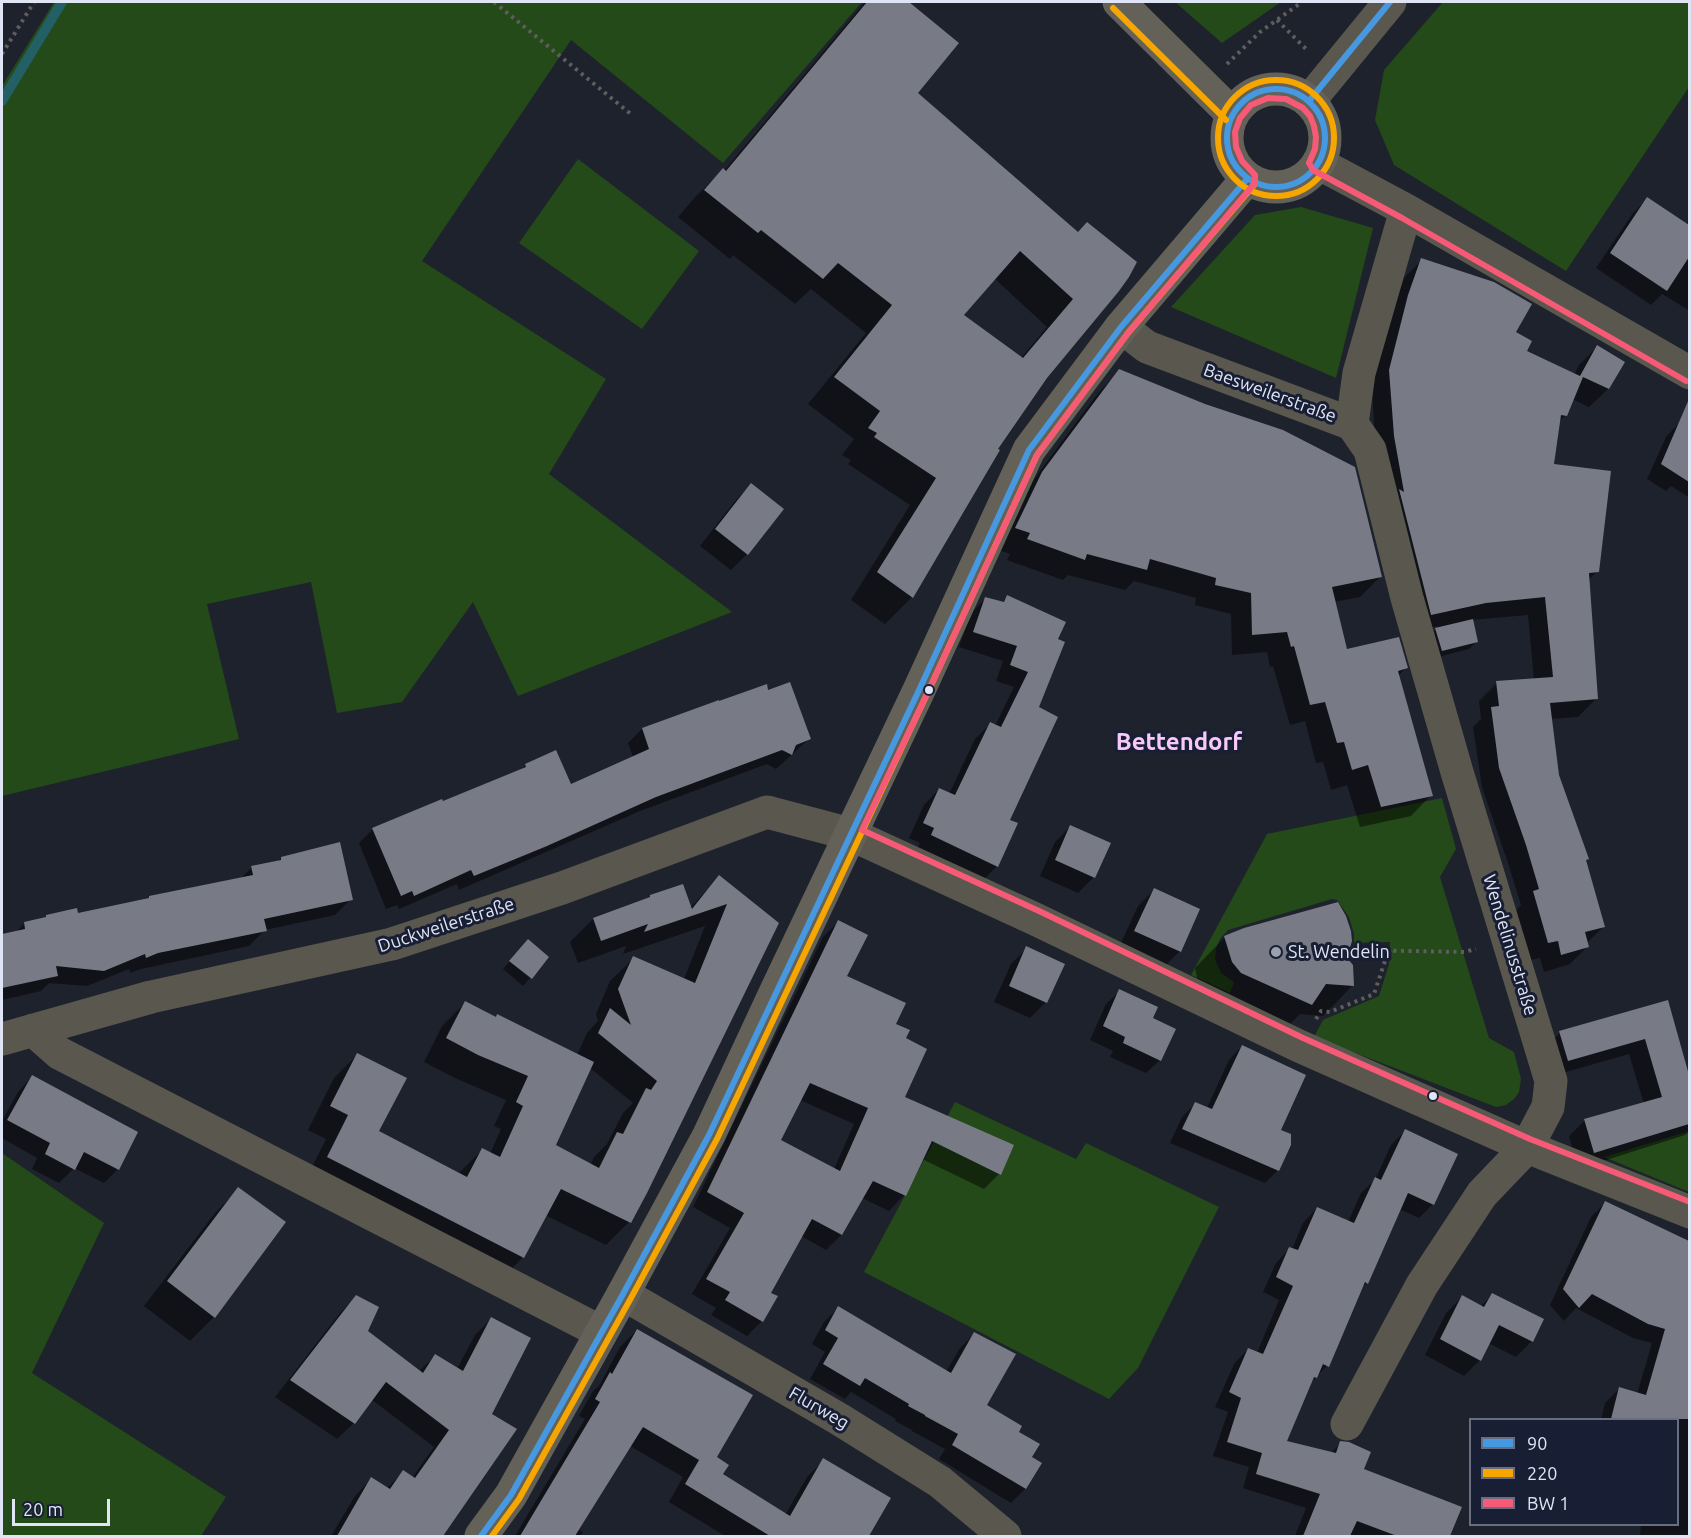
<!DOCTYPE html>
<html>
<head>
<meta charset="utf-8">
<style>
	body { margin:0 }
	#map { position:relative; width:1691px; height:1538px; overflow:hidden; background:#1e222d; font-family:Ubuntu,sans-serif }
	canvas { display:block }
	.frame { position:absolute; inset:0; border:3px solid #dfe5f4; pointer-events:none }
	.legend { position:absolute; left:1469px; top:1418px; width:210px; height:108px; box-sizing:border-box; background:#181e33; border:2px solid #686e80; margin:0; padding:8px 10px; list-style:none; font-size:18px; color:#dfe5f4 }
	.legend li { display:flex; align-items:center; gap:12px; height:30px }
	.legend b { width:30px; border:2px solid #686e80 }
	.scale { position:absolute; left:12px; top:1499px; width:98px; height:27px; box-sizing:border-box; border:3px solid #dfe5f4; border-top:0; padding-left:8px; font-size:18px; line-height:21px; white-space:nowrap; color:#dfe5f4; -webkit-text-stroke:4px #181e33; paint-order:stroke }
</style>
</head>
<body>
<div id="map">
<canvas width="1691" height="1538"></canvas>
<div class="frame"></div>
<ul class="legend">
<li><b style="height:8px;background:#4699e1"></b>90</li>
<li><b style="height:8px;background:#f7a600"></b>220</li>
<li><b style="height:8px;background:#f75a77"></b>BW 1</li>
</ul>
<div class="scale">20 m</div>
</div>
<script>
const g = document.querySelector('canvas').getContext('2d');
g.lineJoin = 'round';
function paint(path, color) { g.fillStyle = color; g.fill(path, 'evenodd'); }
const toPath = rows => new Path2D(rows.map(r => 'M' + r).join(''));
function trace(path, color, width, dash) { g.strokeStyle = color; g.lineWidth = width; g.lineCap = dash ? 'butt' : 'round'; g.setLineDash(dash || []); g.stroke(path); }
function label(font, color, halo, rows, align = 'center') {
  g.font = font + ' Ubuntu,sans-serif'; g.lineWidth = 6; g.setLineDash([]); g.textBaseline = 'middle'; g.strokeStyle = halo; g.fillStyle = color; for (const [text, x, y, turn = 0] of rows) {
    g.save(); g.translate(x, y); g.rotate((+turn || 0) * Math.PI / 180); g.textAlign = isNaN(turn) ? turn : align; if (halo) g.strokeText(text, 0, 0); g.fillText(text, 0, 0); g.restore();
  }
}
paint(toPath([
	[54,2,862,2,723,163,571,40,422,261,606,379,549,474,732,612,518,696,473,602,402,702,337,713,311,582,207,604,239,739,2,796,2,86],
	[1175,2,1281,2,1222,43],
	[1443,2,1689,2,1689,87,1566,271,1394,165,1375,120,1384,70],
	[578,159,699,251,642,329,519,243],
	[1301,207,1373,228,1336,378,1171,307,1255,215],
	[1442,798,1456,849,1440,877,1489,1038,1514,1052,1521,1079,1519,1092,1514,1099,1506,1105,1496,1107,1314,1037,1323,1020,1379,996,1389,964,1390,942,1354,943,1354,934,1349,917,1337,900,1332,899,1228,930,1220,939,1216,949,1215,959,1221,973,1234,982,1230,993,1191,975,1267,834],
	[955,1102,1076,1159,1086,1143,1219,1207,1138,1368,1109,1399,864,1272],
	[1689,1131,1689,1192,1604,1157],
	[2,1153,104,1223,32,1373,226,1497,201,1536,2,1536]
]), '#234a18');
paint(toPath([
	[865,2,907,2,957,43,916,93,1078,233,1135,263,1046,377,996,449,912,597,885,624,851,600,910,505,848,464,851,460,842,455,854,439,808,404,866,333,811,289,795,304,733,255,730,259,678,217,696,196,723,170,724,171],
	[994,278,1047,327,1021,358,962,315],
	[1648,198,1690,227,1690,311,1662,294,1651,305,1596,268,1633,213],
	[1422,260,1514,333,1525,351,1574,375,1579,365,1597,347,1623,362,1608,389,1589,407,1572,399,1566,415,1558,422,1552,466,1597,571,1588,581,1596,699,1578,717,1551,719,1558,775,1604,926,1587,943,1588,946,1570,964,1544,972,1540,958,1530,960,1516,910,1521,905,1508,863,1482,787,1473,727,1481,719,1479,701,1497,683,1534,680,1528,615,1471,620,1477,641,1469,649,1434,658,1428,637,1439,626,1413,632,1376,455,1372,389,1391,315,1404,278],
	[1120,371,1381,576,1360,597,1334,602,1346,650,1406,668,1398,676,1431,795,1411,816,1360,827,1347,785,1331,790,1323,762,1316,763,1305,721,1290,725,1273,666,1270,667,1267,652,1232,655,1231,614,1195,605,1196,598,1134,581,1125,590,1068,575,1063,580,1007,560,1010,554,996,549,1022,495,1099,392],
	[1680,422,1690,427,1690,498,1671,486,1666,491,1647,479,1666,437],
	[751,485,747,554,731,570,700,546,735,501],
	[1007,597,1056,640,1037,708,997,866,982,881,917,850,920,843,909,838,924,805,939,789,949,794,975,739,990,724,995,726,1014,687,996,681,1003,661,959,647,971,613,986,598,1002,603],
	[768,692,809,739,776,769,767,764,640,811,459,890,457,884,399,909,397,905,386,909,359,843,373,829,519,772,526,765,570,786,633,757,628,743,642,729],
	[1071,826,1094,877,1078,893,1040,876,1055,842],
	[281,858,351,899,335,915,265,930,249,946,141,969,130,973,129,969,87,986,49,983,41,991,2,1000,2,936,15,933,25,923,43,919,46,916,77,915,240,879,252,867,277,862],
	[719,877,778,923,629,1222,606,1245,545,1215,523,1257,500,1281,305,1181,326,1139,308,1130,334,1078,358,1054,377,1132,459,1173,482,1150,490,1154,501,1129,494,1126,506,1100,455,1078,424,1062,442,1026,465,1003,577,1055,587,1033,598,1021,596,1014,610,981,634,958,684,979,705,926,623,954,626,946,578,963,570,942,593,919,647,900,650,896,690,908],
	[590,1068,633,1103,623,1113,607,1144,594,1157,590,1165,554,1146],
	[1154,890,1180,951,1164,967,1119,947,1138,906],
	[838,922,845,977,894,1025,903,1038,903,1098,1012,1146,999,1174,984,1189,922,1159,904,1195,889,1211,862,1198,841,1235,826,1250,801,1236,769,1293,762,1321,747,1336,711,1315,716,1308,692,1294,730,1228,693,1207,823,937],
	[800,1100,854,1124,834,1169,779,1141],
	[1225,937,1345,958,1353,985,1323,1016,1300,1014,1280,1034,1199,986,1195,968],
	[1027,948,1046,1002,1030,1018,994,1002,1011,964],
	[520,949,547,958,523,986,503,969],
	[1120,991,1151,1019,1160,1060,1146,1073,1110,1057,1113,1051,1090,1040,1106,1004],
	[1667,1002,1690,1080,1690,1131,1685,1135,1578,1169,1569,1136,1585,1120,1644,1104,1629,1054,1552,1076,1544,1049,1560,1033],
	[1242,1046,1279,1130,1278,1170,1265,1183,1170,1143,1182,1117,1195,1104,1207,1108,1229,1060],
	[32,1077,118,1169,104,1183,74,1168,59,1183,32,1169,37,1158,2,1138,2,1121,18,1092],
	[1405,1131,1433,1204,1419,1218,1399,1209,1367,1283,1360,1289,1327,1366,1309,1384,1285,1442,1331,1453,1341,1443,1362,1470,1460,1508,1449,1536,1295,1536,1306,1508,1243,1488,1249,1467,1213,1456,1228,1412,1215,1407,1234,1364,1248,1349,1257,1353,1279,1300,1263,1292,1276,1263,1290,1248,1292,1249,1303,1223,1317,1208,1348,1222,1361,1193,1375,1180,1391,1145],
	[239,1189,214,1317,190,1341,144,1306,215,1213],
	[1605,1203,1690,1242,1690,1536,1640,1536,1641,1524,1678,1524,1678,1420,1601,1420,1605,1403,1619,1389,1637,1394,1652,1343,1633,1338,1576,1308,1564,1321,1550,1305,1591,1217],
	[1492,1295,1532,1341,1516,1357,1488,1343,1480,1360,1464,1376,1425,1355,1446,1313,1462,1297,1481,1306],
	[356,1297,366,1332,418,1372,435,1356,457,1369,475,1335,491,1319,490,1414,515,1429,441,1536,331,1536,355,1496,371,1479,386,1489,403,1472,412,1478,434,1447,371,1399,354,1423,337,1439,275,1397,340,1313],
	[838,1308,946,1372,960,1348,974,1334,985,1406,1017,1432,1030,1457,1040,1463,1025,1489,1011,1503,939,1459,945,1449,912,1431,912,1430,895,1421,896,1419,851,1392,845,1399,810,1379,825,1352,812,1344,824,1322],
	[637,1330,715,1458,721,1475,785,1515,807,1477,824,1460,889,1499,867,1536,725,1536,669,1502,683,1477,630,1446,578,1529,583,1532,580,1536,515,1536,585,1419,579,1416,593,1391,599,1386,620,1347]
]), '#0007');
trace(toPath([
	[2,101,62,2]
]), '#236065', 10);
paint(toPath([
	[867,2,909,2,959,43,918,93,1078,232,1087,222,1137,262,1129,277,1119,291,1047,378,998,449,1000,450,913,598,877,572,936,478,874,437,877,433,868,428,880,411,834,377,892,305,838,263,823,279,761,230,758,233,704,190,723,168,726,171],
	[1020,251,1073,299,1023,358,964,315],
	[1647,197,1689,225,1689,257,1667,291,1610,253],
	[1421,258,1494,282,1532,304,1516,332,1532,341,1527,351,1580,376,1597,345,1625,362,1609,389,1583,377,1567,416,1561,415,1554,464,1611,471,1599,572,1589,573,1598,699,1550,703,1559,775,1589,859,1586,860,1605,927,1585,932,1589,947,1561,955,1558,941,1548,943,1533,891,1539,889,1526,845,1499,768,1491,707,1499,706,1496,681,1553,677,1545,597,1486,603,1431,615,1399,489,1404,492,1394,436,1389,370,1408,295],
	[1119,369,1205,404,1283,430,1355,467,1382,577,1332,587,1347,649,1399,637,1408,668,1398,671,1433,796,1381,807,1368,765,1352,770,1344,742,1337,743,1325,702,1310,705,1294,646,1291,647,1287,632,1252,635,1251,593,1215,585,1216,578,1150,559,1147,570,1087,554,1085,560,1027,539,1030,533,1015,528,1042,472],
	[1689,399,1689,482,1661,464],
	[751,483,784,509,748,555,715,529],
	[1007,595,1066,622,1058,639,1065,642,1039,707,1058,717,1010,820,1018,823,998,867,931,835,934,828,923,823,939,788,955,795,990,722,1001,727,1028,672,1010,665,1017,646,973,632,985,597,1004,602],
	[1473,619,1478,642,1442,651,1435,628],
	[790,682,811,739,796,745,792,755,782,750,656,797,547,846,474,876,471,870,414,896,412,891,401,896,372,828,442,799,443,801,526,767,525,764,556,750,571,784,649,749,642,728,719,700,719,701,767,684,768,690],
	[1070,825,1111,843,1095,878,1055,860],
	[340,842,353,900,264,919,267,931,158,953,146,958,145,954,104,971,56,966,58,976,2,988,2,934,25,929,24,922,46,917,46,915,77,908,78,913,149,898,149,896,253,875,251,866,281,860,281,857],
	[719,875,779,923,647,1193,631,1223,561,1189,524,1258,327,1157,348,1115,330,1106,357,1053,407,1078,379,1131,467,1177,482,1148,500,1157,523,1106,516,1102,528,1076,478,1055,446,1038,465,1001,496,1017,497,1014,594,1062,556,1145,599,1168,617,1132,623,1134,646,1088,651,1090,657,1081,598,1033,610,1008,631,1025,618,989,633,956,695,983,727,904,644,932,648,924,601,941,593,918,650,897,650,895,683,884,692,909],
	[1154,888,1200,909,1181,952,1134,931],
	[1338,902,1346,916,1351,931,1352,941,1347,958,1353,965,1354,986,1326,984,1312,1005,1241,973,1232,962,1224,936,1244,928],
	[838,920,868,935,847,976,906,1003,896,1024,910,1030,906,1038,927,1049,905,1097,1014,1145,1001,1175,932,1141,906,1196,873,1181,842,1235,812,1219,771,1293,778,1296,763,1322,725,1300,730,1292,706,1279,744,1213,707,1192],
	[810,1083,868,1108,840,1171,781,1140],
	[528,939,549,957,532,979,509,961],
	[1026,946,1065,964,1047,1003,1009,986],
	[1119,989,1158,1007,1153,1018,1176,1029,1161,1061,1123,1043,1125,1037,1103,1026],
	[1668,1000,1689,1075,1689,1124,1594,1153,1584,1119,1662,1097,1645,1039,1568,1061,1559,1031],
	[1242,1045,1306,1075,1281,1130,1291,1134,1291,1145,1279,1171,1182,1129,1195,1102,1212,1109],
	[32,1075,138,1132,119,1170,84,1152,75,1170,45,1154,50,1143,7,1120],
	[1405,1129,1458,1154,1434,1205,1408,1193,1368,1284,1365,1282,1329,1367,1323,1364,1317,1378,1314,1377,1287,1441,1336,1453,1340,1441,1349,1442,1371,1452,1364,1469,1462,1507,1450,1536,1397,1536,1357,1521,1350,1536,1303,1536,1320,1494,1256,1474,1262,1453,1227,1442,1241,1398,1229,1392,1248,1348,1263,1354,1293,1286,1276,1277,1289,1247,1298,1250,1317,1207,1354,1223,1375,1177,1381,1180],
	[238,1187,286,1222,215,1318,167,1281],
	[1605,1201,1689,1241,1689,1419,1611,1419,1619,1387,1646,1395,1665,1329,1648,1324,1592,1294,1579,1308,1563,1289],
	[1492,1293,1544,1319,1533,1342,1499,1325,1481,1361,1440,1339,1462,1295,1484,1307],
	[356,1295,379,1307,368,1331,423,1373,435,1354,463,1371,491,1317,531,1338,492,1414,517,1429,443,1536,337,1536,371,1477,390,1489,403,1470,415,1478,449,1430,386,1382,355,1424,290,1380],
	[838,1306,951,1373,974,1332,1016,1354,987,1405,1022,1426,1019,1432,1040,1444,1032,1457,1042,1463,1026,1489,952,1445,958,1434,925,1416,925,1415,908,1406,909,1404,865,1378,860,1386,823,1364,838,1338,825,1330],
	[637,1329,753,1395,717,1457,729,1465,723,1474,790,1516,823,1458,891,1498,869,1536,770,1536,685,1484,699,1460,643,1427,575,1536,520,1536,600,1402,595,1399,610,1372,612,1374]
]), '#787b86');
trace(toPath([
	[494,2,632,115],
	[1277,20,1308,51],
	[2,54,34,2],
	[1227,64,1260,32,1302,2],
	[1356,950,1464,952,1476,949],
	[1316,1019,1321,1011,1330,1012,1374,994,1386,958,1392,951]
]), '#5f5e5d', 4, [3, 4.5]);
trace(toPath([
	[1309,101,1390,2],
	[1318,163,1406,210,1690,373],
	[1121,327,1147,347,1352,424],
	[1352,424,1359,373,1406,210],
	[33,1030,59,1053,601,1332],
	[2,1039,151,997,392,944,562,888,767,812,850,834,1035,919,1299,1046,1527,1147,1690,1212],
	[623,1294,839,1419,940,1482,1005,1536],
	[1347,1424,1422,1285,1482,1194,1527,1147,1548,1107,1551,1081,1457,772,1407,598,1370,450,1352,424]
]), '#59574e', 33);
trace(toPath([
	[1119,2,1232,114],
	'1227 138a49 49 0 1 1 98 0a49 49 0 1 1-98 0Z',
	[481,1536,511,1495,623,1294,709,1135,776,991,920,688,1029,450,1121,327,1247,179]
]), '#646158', 33);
trace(toPath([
	'1227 138a49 49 0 1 1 98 0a49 49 0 1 1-98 0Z',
	[1309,101,1390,2],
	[481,1536,511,1495,623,1294,709,1135,920,688,1029,450,1121,327,1247,179]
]), '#4699e1', 6);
trace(toPath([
	[1113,8,1226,120],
	'1218 138a58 58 0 1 1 116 0a58 58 0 1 1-116 0Z',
	[492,1536,519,1499,631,1298,717,1139,928,692,1037,455,1128,333,1254,185]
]), '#f7a600', 6);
trace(toPath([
	[1686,381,1402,218,1313,170,1309,163,1315,149,1316,137,1314,126,1310,116,1303,108,1286,99,1268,98,1251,105,1240,118,1235,132,1236,147,1242,161,1255,175,1255,183,1128,333,1037,455,928,692,862,830,1039,911,1303,1038,1530,1139,1690,1202]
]), '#f75a77', 6);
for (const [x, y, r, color] of [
	[929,690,5,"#dfe5f4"],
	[1276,952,6,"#9ba1ae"],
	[1433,1096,5,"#dfe5f4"]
]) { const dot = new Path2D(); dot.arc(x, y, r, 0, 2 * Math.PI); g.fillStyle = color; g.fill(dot); trace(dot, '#181e33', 2); }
label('18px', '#dfe5f4', '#181e33', [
	["Baesweilerstraße",1270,393,20],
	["Duckweilerstraße",446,925,-18],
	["Wendelinusstraße",1510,945,73],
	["Flurweg",819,1408,30]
]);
label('18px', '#dfe5f4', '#181e33', [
	["St. Wendelin",1288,952]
], 'left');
label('bold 24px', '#f8c9f8', '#181e33', [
	["Bettendorf",1179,742]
]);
</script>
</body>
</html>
